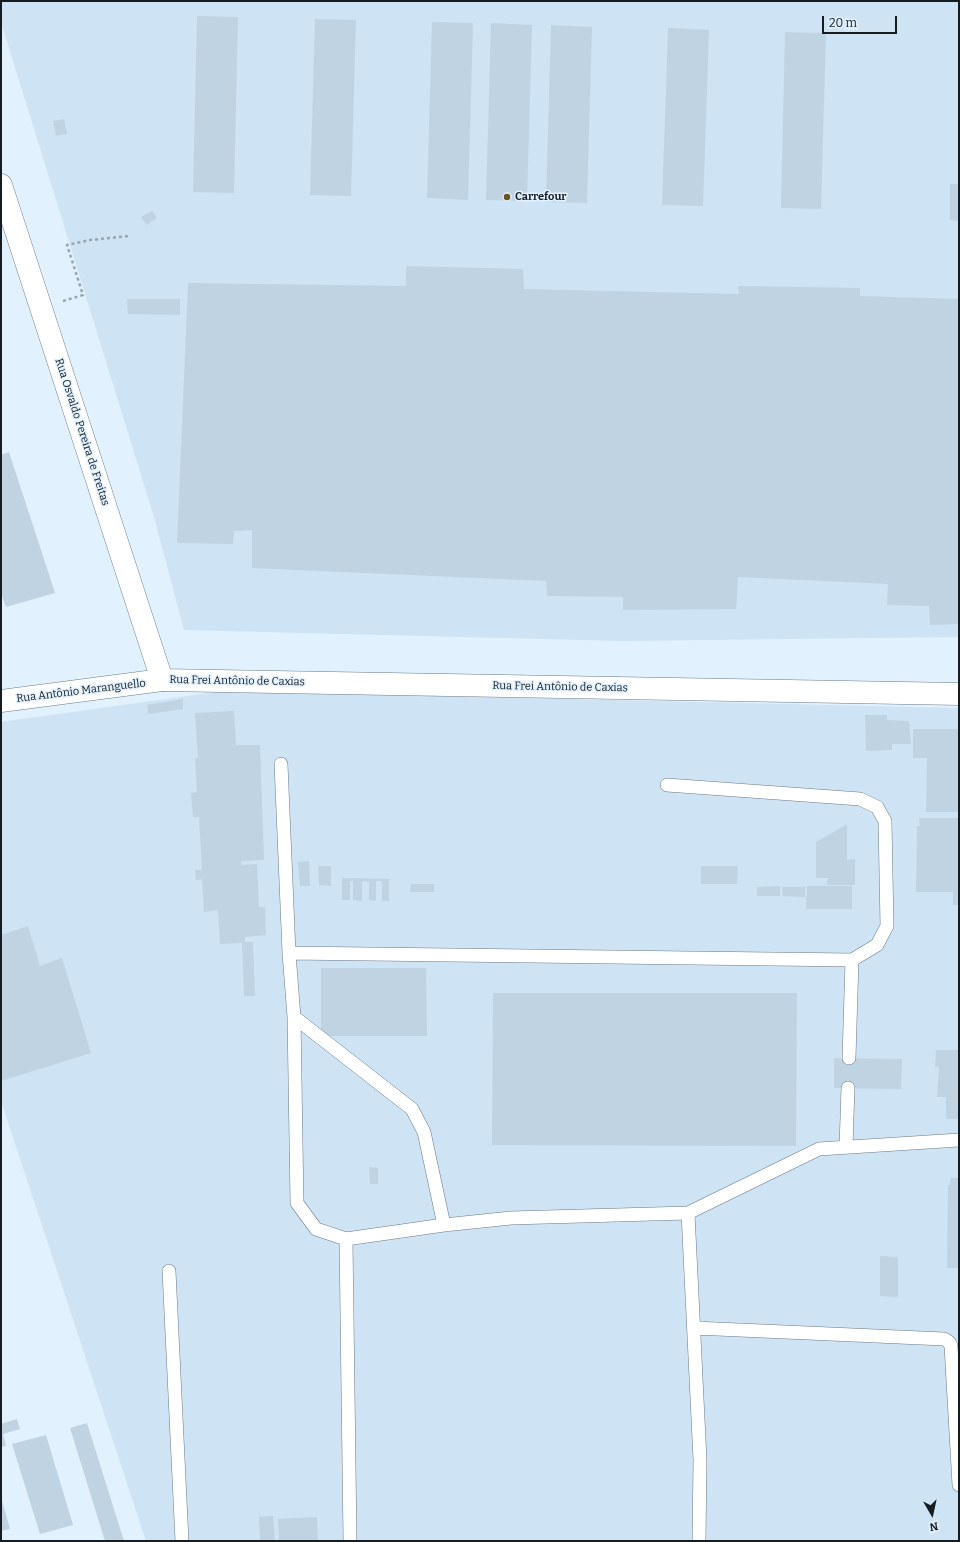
<!DOCTYPE html>
<html>
<head>
<meta charset="utf-8">
<style>
	body { margin:0 }
	#map { position:relative; width:960px; height:1542px; overflow:hidden; background:#e1f1fe; font-family:Bitter,serif }
	canvas { display:block }
	.frame { position:absolute; inset:0; border:2px solid #161d22; pointer-events:none }
	.north { position:absolute; left:912px; top:1494px; width:40px; height:40px; -webkit-text-stroke:3px #e1f1fe; paint-order:stroke; rotate:171deg; font-size:11px; font-weight:700; line-height:16px; text-align:center; color:#161d22 }
	.north::after { content:''; display:block; margin:auto; width:14px; height:18px; background:#161d22; clip-path:polygon(50% 0,100% 100%,50% 72%,0 100%) }
	.scale { position:absolute; left:822px; top:16px; width:75px; height:18px; box-sizing:border-box; border:2px solid #161d22; border-top:0; padding-left:5px; font-size:12px; line-height:14px; white-space:nowrap; color:#161d22; -webkit-text-stroke:3px #e1f1fe; paint-order:stroke }
</style>
</head>
<body>
<div id="map">
<canvas width="960" height="1542"></canvas>
<div class="frame"></div>
<div class="north">N</div>
<div class="scale">20 m</div>
</div>
<script>
const g = document.querySelector('canvas').getContext('2d');
g.lineJoin = 'round';
function paint(path, color) { g.fillStyle = color; g.fill(path, 'evenodd'); }
const toPath = rows => new Path2D(rows.map(r => 'M' + r).join(''));
function trace(path, color, width, dash) { g.strokeStyle = color; g.lineWidth = width; g.lineCap = dash ? 'butt' : 'round'; g.setLineDash(dash || []); g.stroke(path); }
function label(font, color, halo, rows, align = 'center') {
  g.font = font + ' Bitter,serif'; g.lineWidth = 3; g.setLineDash([]); g.textBaseline = 'middle'; g.strokeStyle = halo; g.fillStyle = color; for (const [text, x, y, turn = 0] of rows) {
    g.save(); g.translate(x, y); g.rotate((+turn || 0) * Math.PI / 180); g.textAlign = isNaN(turn) ? turn : align; if (halo) g.strokeText(text, 0, 0); g.fillText(text, 0, 0); g.restore();
  }
}
paint(toPath([
	[1,1,959,1,959,637,622,641,184,630,154,517,1,22],
	[223,691,959,708,959,1541,146,1541,1,1101,1,722]
]), '#cee3f3');
paint(toPath([
	[197,16,238,17,234,193,193,192],
	[315,19,356,20,351,196,310,195],
	[432,22,473,23,468,200,427,198],
	[491,23,532,25,527,201,486,200],
	[551,25,592,27,587,203,546,202],
	[668,28,709,30,703,206,662,205],
	[785,32,826,33,821,209,781,208],
	[64,119,67,134,56,136,53,121],
	[950,184,959,184,959,221,950,220],
	[152,211,157,218,147,225,141,217],
	[406,266,523,269,524,289,739,294,738,286,860,288,860,296,959,299,959,624,930,625,929,606,887,605,888,584,738,577,736,609,623,610,623,597,547,596,546,581,252,568,252,530,234,531,233,544,177,543,188,283,406,286],
	[127,299,180,299,180,315,128,314],
	[9,452,55,593,6,607,1,593,1,455],
	[183,699,183,709,148,714,147,705],
	[234,711,236,745,260,745,264,860,241,861,242,865,257,864,259,907,265,907,266,935,245,937,245,942,253,942,255,996,244,996,242,943,220,944,218,910,204,912,202,879,196,880,195,870,202,870,199,817,193,817,191,793,197,792,195,758,198,758,195,713],
	[865,715,887,715,887,720,909,721,911,744,892,744,892,750,866,751],
	[913,729,959,729,959,812,926,812,927,758,913,758],
	[919,818,959,818,959,905,953,905,953,892,916,892,917,826,920,826],
	[847,825,847,860,855,859,855,885,827,885,828,878,816,878,816,842,844,826],
	[309,861,310,886,300,886,298,862],
	[318,866,331,866,331,886,319,885],
	[701,866,738,866,737,884,701,884],
	[342,878,389,879,389,901,382,901,382,881,376,881,376,901,369,900,369,882,362,881,362,901,353,900,353,881,350,881,350,900,342,900],
	[411,884,434,884,434,892,410,892],
	[780,886,780,896,757,896,757,887],
	[807,886,852,886,852,909,806,909],
	[782,887,805,887,805,897,783,896],
	[28,926,40,966,62,958,91,1053,1,1081,1,935],
	[321,968,426,968,427,1036,321,1036],
	[493,993,797,993,796,1146,492,1145],
	[936,1050,959,1050,959,1119,946,1119,946,1097,937,1097,939,1067,935,1067],
	[834,1058,902,1059,901,1089,834,1088],
	[369,1167,378,1168,378,1184,370,1184],
	[950,1178,959,1178,959,1268,947,1268,948,1185,950,1185],
	[880,1256,898,1257,898,1297,880,1296],
	[17,1419,20,1429,3,1434,6,1446,1,1447,1,1424],
	[87,1423,124,1541,105,1541,70,1428],
	[46,1435,73,1525,40,1534,12,1444],
	[1,1497,10,1529,1,1531],
	[273,1516,275,1541,260,1541,259,1517],
	[317,1517,318,1541,279,1541,278,1519]
]), '#c0d3e3');
const service = toPath([
	[281,764,289,953,294,1017,412,1109,424,1132,444,1225,511,1218,688,1213,819,1149,959,1140],
	[667,785,860,799,877,807,885,821,887,926,877,945,852,960],
	[289,953,852,960,849,1058],
	[294,1017,297,1203,316,1229,346,1239],
	[846,1147,848,1088],
	[688,1213,700,1460,699,1541],
	[169,1271,182,1541],
	[694,1328,944,1339,949,1342,951,1346,959,1485],
	[350,1541,346,1239,444,1225]
]);
const minor = toPath([
	[1,701,162,680]
]);
const tertiary = toPath([
	[1,185,162,680,959,694]
]);
trace(service, '#697a88', 14);
trace(minor, '#697a88', 23);
trace(tertiary, '#697a88', 23);
trace(toPath([
	[63,301,83,295,67,245,90,240,129,236]
]), '#98a5af', 2.5, [3, 3]);
trace(service, '#fff', 13);
trace(minor, '#fff', 22);
trace(tertiary, '#fff', 22);
for (const [x, y, r, color] of [
	[507,197,4,"#6b5424"]
]) { const dot = new Path2D(); dot.arc(x, y, r, 0, 2 * Math.PI); g.fillStyle = color; g.fill(dot); trace(dot, '#e1f1fe', 1.5); }
label('bold 11px', '#161d22', '#e1f1fe', [
	["Carrefour",515,197]
], 'left');
label('11px', '#161d22', '#e1f1fe', [
	["Rua Osvaldo Pereira de Freitas",82,432,72],
	["Rua Frei Antônio de Caxias",237,681,1],
	["Rua Frei Antônio de Caxias",560,687,1],
	["Rua Antônio Maranguello",81,691,-7]
]);
</script>
</body>
</html>
